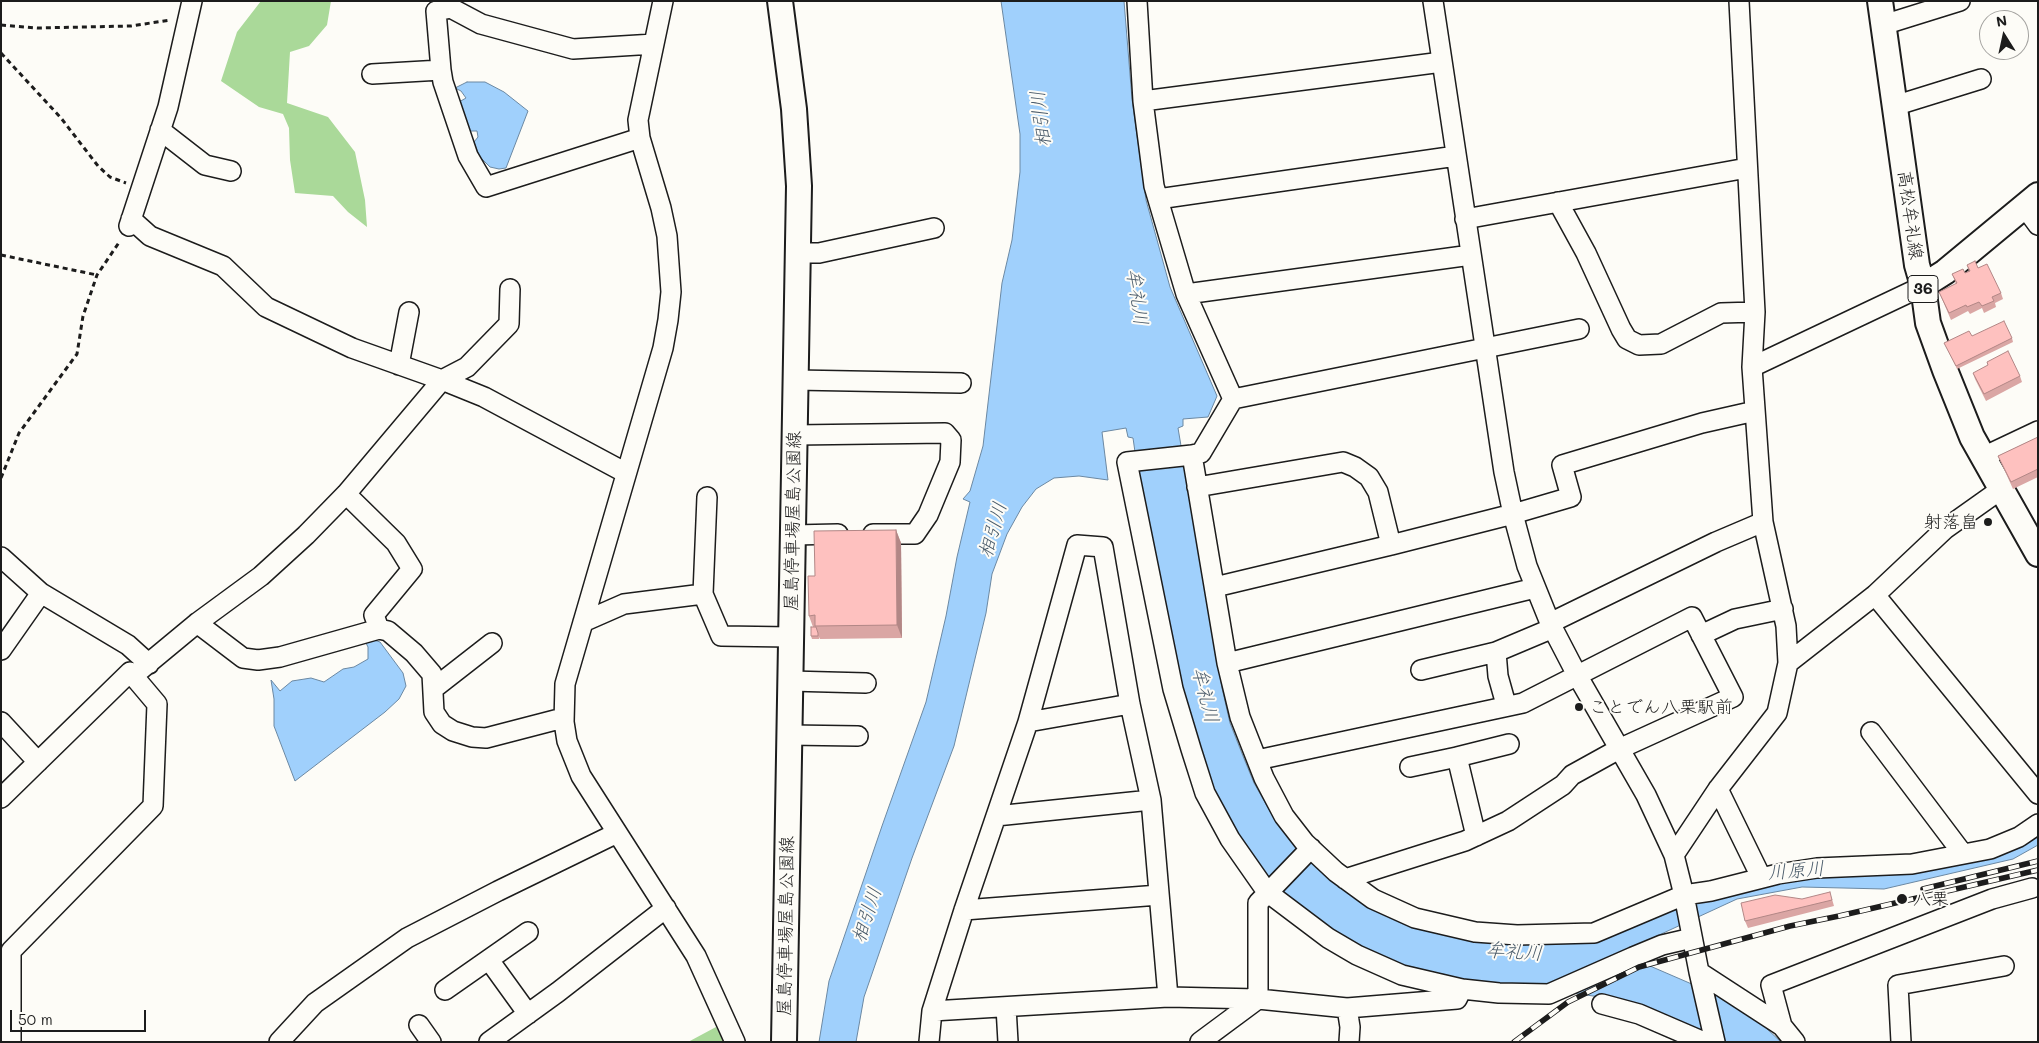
<!DOCTYPE html>
<html>
<head>
<meta charset="utf-8">
<style>
	body { margin:0 }
	#map { position:relative; width:2039px; height:1043px; overflow:hidden; background:#fdfcf7; font-family:Mali,sans-serif }
	canvas { display:block }
	.frame { position:absolute; inset:0; border:2px solid #1c1c1c; pointer-events:none }
	.north { position:absolute; left:1979px; top:10px; width:50px; height:50px; box-sizing:border-box; background:#fdfcf7; border:1px solid #a3a29f; border-radius:50%; rotate:350deg; font-size:14px; font-weight:700; line-height:20px; text-align:center; color:#1c1c1c }
	.north::after { content:''; display:block; margin:auto; width:18px; height:22px; background:#1c1c1c; clip-path:polygon(50% 0,100% 100%,50% 72%,0 100%) }
	.scale { position:absolute; left:10px; top:1010px; width:136px; height:22px; box-sizing:border-box; border:2px solid #1c1c1c; border-top:0; padding-left:6px; font-size:15px; line-height:18px; white-space:nowrap; color:#1c1c1c; -webkit-text-stroke:4px #fdfcf7; paint-order:stroke }
</style>
</head>
<body>
<div id="map">
<canvas width="2039" height="1043"></canvas>
<div class="frame"></div>
<div class="north">N</div>
<div class="scale">50 m</div>
</div>
<script>
const g = document.querySelector('canvas').getContext('2d');
g.lineJoin = 'round';
function paint(path, color) { g.fillStyle = color; g.fill(path, 'evenodd'); }
const toPath = rows => new Path2D(rows.map(r => 'M' + r).join(''));
function trace(path, color, width, dash) { g.strokeStyle = color; g.lineWidth = width; g.lineCap = dash ? 'butt' : 'round'; g.setLineDash(dash || []); g.stroke(path); }
function label(font, color, halo, rows, align = 'center') {
  g.font = font + ' Mali,"Klee One",sans-serif'; g.lineWidth = 4; g.setLineDash([]); g.textBaseline = 'middle'; g.strokeStyle = halo; g.fillStyle = color; for (const [text, x, y, turn = 0] of rows) {
    g.save(); g.translate(x, y); g.rotate((+turn || 0) * Math.PI / 180); g.textAlign = isNaN(turn) ? turn : align; if (halo) g.strokeText(text, 0, 0); g.fillText(text, 0, 0); g.restore();
  }
}
paint(toPath([
	[261,1,331,1,327,25,309,46,290,52,287,103,328,117,355,152,365,200,367,227,348,212,333,196,295,193,290,160,289,128,283,114,259,107,221,81,237,32],
	[716,1027,724,1042,688,1042]
]), '#aad999');
const water = toPath([
	[1001,1,1124,1,1132,99,1146,200,1170,287,1217,396,1208,417,1183,419,1183,426,1178,428,1222,688,1230,723,1243,756,1254,783,1271,813,1292,842,1345,888,1531,943,1721,895,2038,832,2038,845,2013,859,1884,889,1802,887,1737,899,1620,953,1731,1001,1750,1013,1781,1042,1724,1042,1600,997,1545,989,1472,986,1419,973,1373,954,1299,909,1257,867,1217,805,1191,737,1137,466,1133,438,1128,437,1126,428,1102,432,1108,480,1079,476,1054,478,1036,489,1022,507,1007,534,992,574,986,613,954,746,912,858,864,997,856,1042,819,1042,829,981,882,826,926,702,946,616,957,557,970,502,963,499,970,491,983,446,1002,283,1012,240,1020,172,1020,134,1001,1],
	[467,82,485,82,504,92,528,111,506,168,499,169,490,167,479,156,474,142,478,137,477,131,470,131,462,118,459,102,466,98,461,91,455,88,467,82],
	[374,640,380,642,403,673,406,686,399,699,385,712,295,781,274,726,274,699,271,680,280,691,292,681,311,678,324,682,343,669,354,667,368,659,368,647,365,641,374,640]
]);
paint(water, '#a0d0fc');
trace(water, '#6b88a2', 1);
const minor = toPath([
	[663,1,638,120,640,138,661,208,667,236,671,292,668,320,663,348,565,684,564,722,567,741,581,776,696,956,735,1042],
	[1137,1,1143,101,1154,186,1186,294,1233,399,1201,453,1192,455,1227,663,1240,717,1264,778,1284,816,1305,843,1336,872,1373,899,1415,918,1475,932,1517,935,1594,933,1684,895,1711,891,1778,874,1817,868,1912,864,1990,849,2019,837,2038,824],
	[1433,1,1504,472,1513,514,1527,566,1550,623,1577,675,1646,795,1674,855,1684,895,1699,972,1715,1042],
	[1883,25,1960,1],
	[441,70,436,11,451,8,481,24,573,49,654,44],
	[372,74,441,70,443,82,468,156,486,187,640,138],
	[1143,101,1442,62],
	[1894,106,1981,79],
	[160,130,205,165,231,171],
	[1158,199,1456,156],
	[1558,202,1586,253,1621,329,1627,339,1639,345,1661,344,1721,313,1755,312],
	[2024,206,2038,225],
	[131,219,150,236,223,266,266,307,352,348,442,380,484,397,626,473],
	[1465,219,1747,168],
	[129,226,168,107,192,1],
	[798,253,819,253,934,228],
	[1186,294,1471,255],
	[399,365,409,312],
	[1752,367,1923,286],
	[795,380,961,383],
	[1233,399,1579,329],
	[795,435,945,433,951,440,950,462,928,515,915,534,873,534],
	[1192,455,1127,462,1173,689,1191,749,1205,793,1230,839,1267,892,1328,938,1357,955,1402,975,1462,989,1499,993,1549,994,1633,957,1662,945,1692,938],
	[1983,457,2038,431],
	[1197,487,1343,462,1355,467,1369,477,1378,492,1391,545,1513,514,1571,497,1562,465,1702,423,1755,411],
	[346,494,396,543,412,569,374,615,379,629],
	[793,535,838,534],
	[1,557,41,593,128,645,149,664],
	[1215,587,1391,545],
	[703,594,707,497],
	[1875,595,2038,794],
	[583,622,624,604,703,594,721,636,791,637],
	[197,623,243,658,258,660,280,657,379,629,388,631,414,653,432,674,434,712,442,724,453,731,472,737,486,738,563,718],
	[1550,623,1716,542,1763,522],
	[1701,635,1735,619,1783,609],
	[1,650,41,593],
	[1496,652,1498,676,1505,701,1503,707],
	[1227,663,1535,588],
	[1788,663,1875,595,1945,529,2000,490],
	[1421,670,1496,652,1553,628],
	[133,676,197,623,261,576,306,535,346,494,442,380,467,367,509,324,510,289],
	[790,681,866,683],
	[433,689,492,643],
	[1,722,38,762],
	[1028,722,1130,704],
	[1871,732,1963,854],
	[789,735,858,736],
	[1457,757,1509,744],
	[1257,760,1523,703,1692,617,1733,697,1619,749,1572,775,1563,785,1508,821,1465,841,1345,879],
	[1410,767,1457,757,1476,836],
	[1718,789,1761,877],
	[1,798,130,672,157,704,153,806,11,951,11,1042],
	[996,816,1151,800],
	[1674,855,1718,789,1777,713,1788,663,1786,626,1763,522,1752,367,1755,312,1739,1],
	[964,910,1159,895],
	[489,960,528,1014],
	[1699,972,1782,1026,1795,1042],
	[445,990,528,932],
	[1602,1004,1639,1014,1704,1042],
	[1006,1007,1008,1042],
	[1347,1008,1350,1027,1349,1042],
	[932,1011,1168,997],
	[419,1025,431,1042],
	[1782,1026,1771,985,1992,899,2032,888],
	[279,1042,315,1003,407,938,498,891,617,833],
	[489,1042,558,992,666,908],
	[929,1042,932,1011,964,910,1028,722,1077,545,1103,547,1130,704,1151,800,1168,997,1258,999,1347,1008,1457,999,1462,989],
	[1200,1042,1258,999,1258,903,1311,848],
	[1901,1042,1898,985,2004,966]
]);
const major = toPath([
	[780,1,794,109,799,186,784,1042],
	[1880,1,1917,265,1923,286,1928,323,1945,370,1972,437,2038,554],
	[1923,286,1945,272,2038,195]
]);
trace(minor, '#1c1c1c', 22);
trace(major, '#1c1c1c', 28);
trace(toPath([
	[1,25,37,28,131,26,170,20],
	[1,53,61,118,98,166,110,177,126,183],
	[1,255,97,275],
	[1,478,19,433,77,354,83,316,97,275,120,241]
]), '#1c1c1c', 3, [5, 4]);
trace(minor, '#fdfcf7', 19);
trace(major, '#fdfcf7', 24);
const rail = toPath([
	[1923,889,2038,861],
	[1514,1042,1568,1002,1639,967,1790,926,1839,916,2038,870]
]);
trace(rail, '#1c1c1c', 5.5);
trace(rail, '#fdfcf7', 4, [11]);
paint(toPath([
	[1967,265,1978,268,2001,293,2003,299,1995,303,1996,307,1984,313,1982,308,1970,314,1968,311,1951,320,1939,292,1956,284,1952,274,1965,273,1969,271],
	[1972,336,2012,338,2013,342,1957,369,1946,346],
	[1973,373,2020,376,2022,382,1986,401,1975,379],
	[2038,437,2038,477,2013,489,1998,456],
	[896,530,901,543,902,638,820,639,819,637,819,639,812,639,811,636,813,627,809,616,815,576],
	[1802,899,1832,899,1834,906,1748,928,1745,921]
]), '#daa6a4');
paint(toPath([
	[896,530,901,543,902,638,897,625]
]), '#b28786');
const building = toPath([
	[1975,261,1978,268,1987,264,2001,293,1992,297,1994,301,1982,306,1979,302,1967,307,1966,305,1949,313,1939,292,1957,283,1952,274,1963,269,1965,273,1970,271,1967,265,1975,261],
	[2004,321,2012,338,1956,366,1944,343,1969,331,1972,336,2004,321],
	[2008,351,2020,376,1984,394,1973,373,1988,365,1987,362,2008,351],
	[2038,437,2038,469,2011,482,1998,456,2038,437],
	[896,530,897,625,815,626,815,615,809,616,808,576,815,576,814,531,896,530],
	[811,627,816,627,818,633,818,636,811,636,811,627],
	[1830,892,1832,900,1745,921,1741,903,1775,895,1802,899,1830,892]
]);
paint(building, '#fec1bf');
trace(building, '#b28786', 1);
for (const [x, y, r, color] of [
	[1988,522,5,"#1c1c1c"],
	[1579,707,5,"#1c1c1c"],
	[1902,899,6,"#1c1c1c"]
]) { const dot = new Path2D(); dot.arc(x, y, r, 0, 2 * Math.PI); g.fillStyle = color; g.fill(dot); trace(dot, '#fdfcf7', 2); }
for (const [x, y, w] of [
	[1923,289,30]
]) { const box = new Path2D(); box.roundRect(x - w / 2, y - 13.5, w, 27, 4); g.fillStyle = '#fdfcf7'; g.fill(box); trace(box, '#1c1c1c', 1); }
label('bold 16px', '#1c1c1c', null, [
	["36",1923,289]
]);
label('18px', '#1c1c1c', '#fdfcf7', [
	["高松牟礼線",1910,215,82],
	["屋島停車場屋島公園線",793,521,-89],
	["屋島停車場屋島公園線",786,926,-89]
]);
label('18px', '#1c1c1c', '#fdfcf7', [
	["射落畠",1978,522,"right"],
	["ことでん八栗駅前",1589,707],
	["八栗",1913,899]
], 'left');
label('italic 19px', '#4a5b6a', '#fdfcf7', [
	["相引川",1041,119,-97],
	["牟礼川",1137,297,82],
	["相引川",993,530,-74],
	["牟礼川",1205,695,76],
	["川原川",1796,871,-5],
	["相引川",867,915,-72],
	["牟礼川",1514,952,4]
]);
</script>
</body>
</html>
